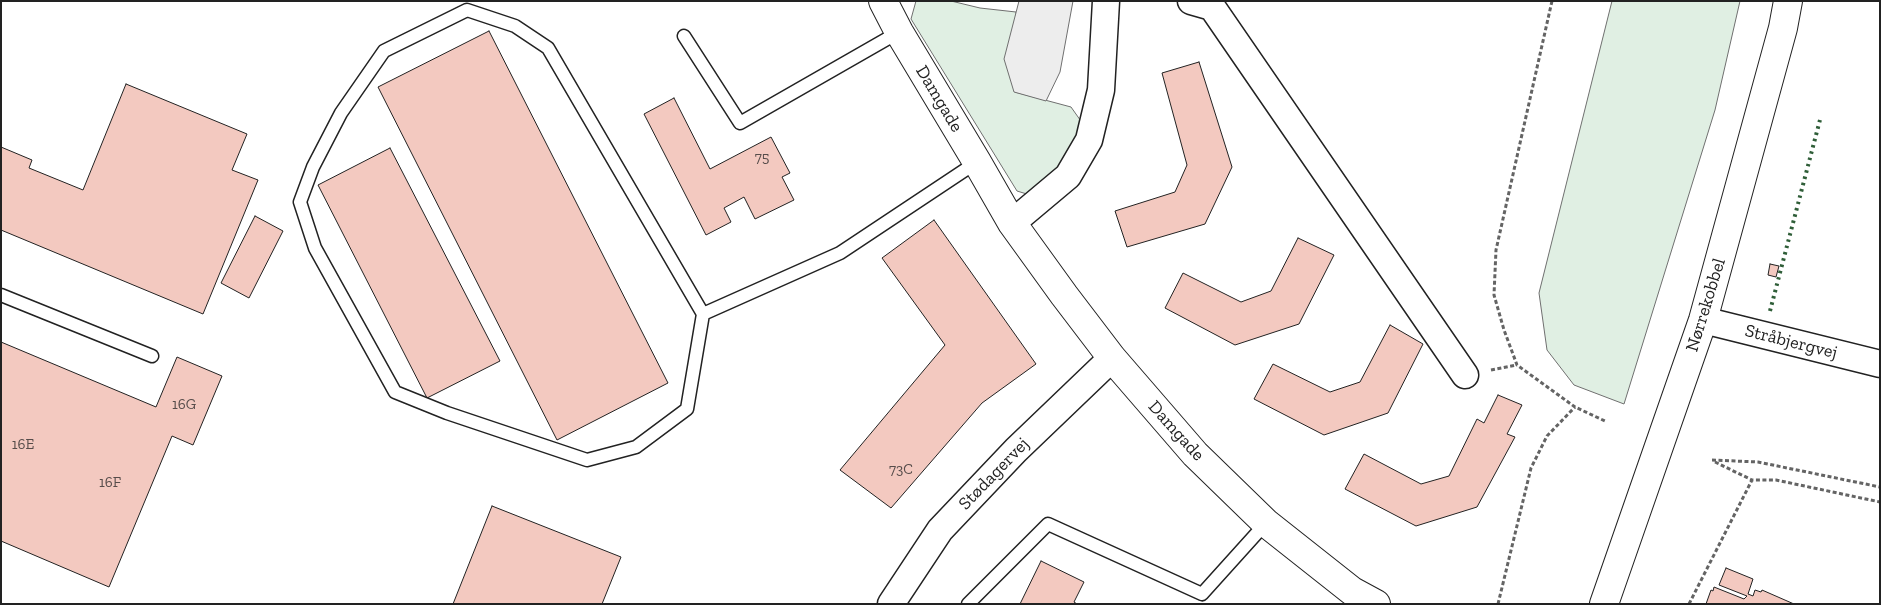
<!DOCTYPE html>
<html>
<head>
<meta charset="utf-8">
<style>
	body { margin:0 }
	#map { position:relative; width:1881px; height:605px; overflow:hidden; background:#fff; font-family:"Zilla Slab",serif }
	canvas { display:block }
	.frame { position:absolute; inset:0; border:2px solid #222; pointer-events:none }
</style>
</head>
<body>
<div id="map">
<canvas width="1881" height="605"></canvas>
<div class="frame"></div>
</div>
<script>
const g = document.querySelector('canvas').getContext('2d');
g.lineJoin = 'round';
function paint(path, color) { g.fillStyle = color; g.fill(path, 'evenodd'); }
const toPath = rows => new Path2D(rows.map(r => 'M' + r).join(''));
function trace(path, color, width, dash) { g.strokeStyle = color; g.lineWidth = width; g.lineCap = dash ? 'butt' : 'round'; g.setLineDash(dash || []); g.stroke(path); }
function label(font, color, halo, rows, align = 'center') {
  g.font = font + ' "Zilla Slab",serif'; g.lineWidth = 4; g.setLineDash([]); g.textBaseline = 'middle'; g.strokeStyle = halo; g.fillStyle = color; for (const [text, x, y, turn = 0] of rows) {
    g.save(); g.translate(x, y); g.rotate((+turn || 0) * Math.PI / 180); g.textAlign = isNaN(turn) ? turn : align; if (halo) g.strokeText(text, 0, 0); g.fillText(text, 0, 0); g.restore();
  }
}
const green = toPath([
	[916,1,951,1,980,8,1016,12,1015,92,1071,107,1083,124,1059,171,1030,195,1017,191,911,19,916,1],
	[1612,1,1740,1,1715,110,1624,404,1574,385,1547,350,1539,293,1612,1]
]);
paint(green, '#e0efe3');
trace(green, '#6f6f6f', 1);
const parking = toPath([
	[1019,1,1073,1,1060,72,1046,101,1014,92,1004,59,1019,1]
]);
paint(parking, '#ededed');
trace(parking, '#6f6f6f', 1);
const building = toPath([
	[489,31,668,383,557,440,378,87,489,31],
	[1199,62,1232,167,1205,224,1127,247,1115,211,1175,192,1187,165,1162,73,1199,62],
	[126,84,247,134,232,170,258,180,203,314,1,230,1,147,32,160,29,168,83,190,126,84],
	[674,98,710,169,771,137,790,173,782,177,794,200,755,219,744,197,724,208,731,222,706,235,644,114,674,98],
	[390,148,500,361,427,398,318,185,390,148],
	[255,216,283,231,249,298,221,283,255,216],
	[934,220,1036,364,982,403,891,508,840,470,945,345,882,258,934,220],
	[1298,238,1334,255,1299,324,1235,345,1165,308,1183,273,1241,302,1271,291,1298,238],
	[1770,264,1779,266,1776,277,1768,275,1770,264],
	[1390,325,1423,344,1388,413,1324,435,1254,399,1273,364,1330,392,1360,382,1390,325],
	[1,342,156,407,177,357,222,376,193,445,172,436,109,587,1,541,1,342],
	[1498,395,1522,405,1507,434,1515,437,1477,507,1416,526,1345,489,1364,454,1421,484,1449,476,1477,419,1484,423,1498,395],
	[492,506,621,557,602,604,453,604,492,506],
	[1041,561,1084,582,1074,602,1077,604,1020,604,1041,561],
	[1726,568,1753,579,1748,594,1753,596,1755,590,1761,592,1762,590,1794,604,1706,604,1711,590,1713,591,1714,587,1744,599,1747,596,1719,585,1726,568]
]);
paint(building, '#f3c9c0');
trace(building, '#222', 1);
const lane = toPath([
	[684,36,740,123,899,32],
	[1,295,152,356],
	[703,314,687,409,636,447,587,460,447,413,395,392,315,248,300,202,313,167,341,113,384,51,467,10,515,26,548,48,703,314,840,253,977,162],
	[968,604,1048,524,1202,594,1266,523]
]);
const street = toPath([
	[1191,1,1212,7,1465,375],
	[1012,223,1068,176,1089,140,1101,90,1106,1],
	[1703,320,1880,364],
	[891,604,940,530,1016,450,1112,358]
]);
const secondary = toPath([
	[883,1,899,32,977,162,1012,223,1064,295,1112,358,1195,454,1266,523,1352,591,1376,604],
	[1604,604,1703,320,1783,28,1788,1]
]);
trace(lane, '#222', 15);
trace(street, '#222', 29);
trace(secondary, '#222', 30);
trace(toPath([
	[1552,1,1496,250,1494,295,1504,330,1517,365,1575,407,1607,422],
	[1491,370,1517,365],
	[1712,460,1758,462,1880,487],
	[1715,462,1752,480],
	[1498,604,1531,468,1547,436,1575,407],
	[1689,604,1752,480,1776,480,1880,502]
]), '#646464', 3, [4, 2.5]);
trace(lane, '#fff', 12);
trace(street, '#fff', 26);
trace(secondary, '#fff', 28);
trace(toPath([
	[1770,311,1821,116]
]), '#2f5e38', 4, [2.5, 4]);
label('15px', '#564c4a', null, [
	["75",762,158],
	["16G",184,405],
	["16E",23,445],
	["73C",901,470],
	["16F",110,483]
]);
label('18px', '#222', '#fff', [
	["Damgade",939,99,59],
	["Nørrekobbel",1706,305,-73],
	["Stråbjergvej",1791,342,14],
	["Damgade",1176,431,48],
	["Stødagervej",994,474,-46]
]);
</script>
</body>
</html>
